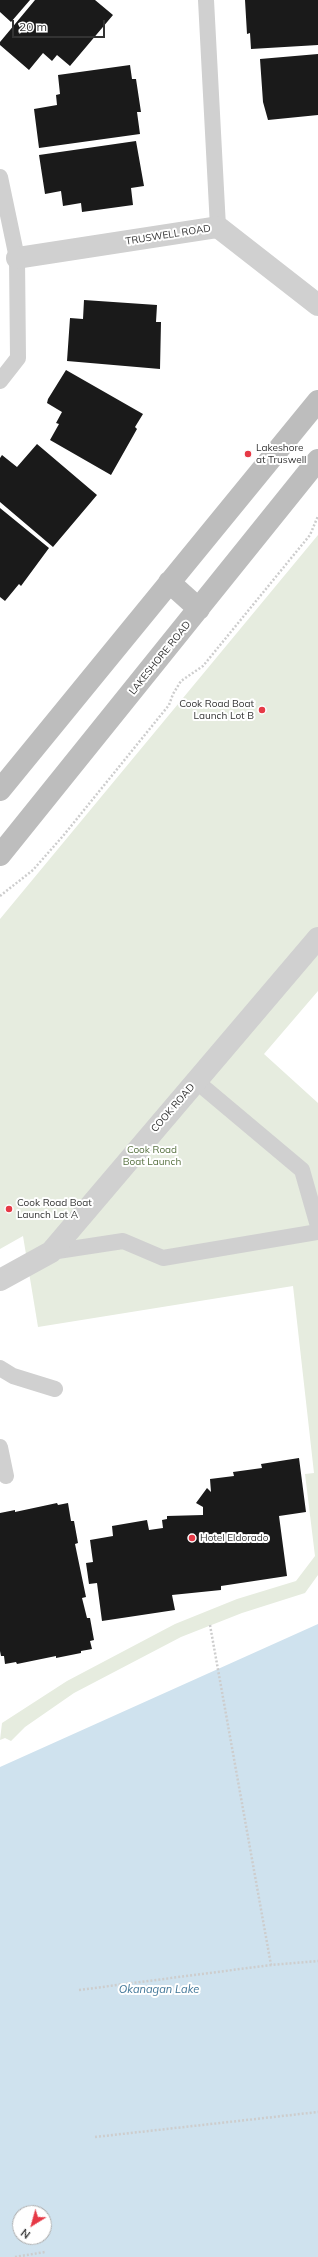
<!DOCTYPE html>
<html>
<head>
<meta charset="utf-8">
<style>
	body { margin:0 }
	#map { position:relative; width:318px; height:2257px; overflow:hidden; background:#fff; font-family:Mulish,sans-serif }
	canvas { display:block }
	.north { position:absolute; left:12px; top:2205px; width:40px; height:40px; box-sizing:border-box; background:#fff; border:1px solid #adadad; border-radius:50%; rotate:217deg; font-size:11px; font-weight:700; line-height:16px; text-align:center; color:#333 }
	.north::after { content:''; display:block; margin:auto; width:14px; height:18px; background:#e63946; clip-path:polygon(50% 0,100% 100%,50% 72%,0 100%) }
	.scale { position:absolute; left:12px; top:20px; width:93px; height:18px; box-sizing:border-box; border:2px solid #333; border-top:0; padding-left:5px; font-size:12px; line-height:14px; white-space:nowrap; color:#333; -webkit-text-stroke:3px #fff; paint-order:stroke }
</style>
</head>
<body>
<div id="map">
<canvas width="318" height="2257"></canvas>
<div class="north">N</div>
<div class="scale">20 m</div>
</div>
<script>
const g = document.querySelector('canvas').getContext('2d');
g.lineJoin = 'round';
function paint(path, color) { g.fillStyle = color; g.fill(path, 'evenodd'); }
const toPath = rows => new Path2D(rows.map(r => 'M' + r).join(''));
function trace(path, color, width, dash) { g.strokeStyle = color; g.lineWidth = width; g.lineCap = dash ? 'butt' : 'round'; g.setLineDash(dash || []); g.stroke(path); }
function label(font, color, halo, rows, align = 'center') {
  g.font = font + ' Mulish,sans-serif'; g.lineWidth = 4; g.setLineDash([]); g.textBaseline = 'middle'; g.strokeStyle = halo; g.fillStyle = color; for (const [text, x, y, turn = 0] of rows) {
    g.save(); g.translate(x, y); g.rotate((+turn || 0) * Math.PI / 180); g.textAlign = isNaN(turn) ? turn : align; if (halo) g.strokeText(text, 0, 0); g.fillText(text, 0, 0); g.restore();
  }
}
paint(toPath([
	[318,535,318,991,264,1054,318,1103,318,1575,305,1593,242,1613,181,1637,74,1693,25,1727,11,1741,5,1738,0,1740,2,1723,67,1681,175,1624,237,1599,296,1581,315,1556,305,1474,314,1473,293,1286,38,1327,23,1236,0,1249,0,919]
]), '#e6ecdf');
paint(toPath([
	[318,1624,318,2257,0,2257,0,1767],
	[20,2213,44,2213,44,2237,20,2237]
]), '#cfe2ee');
paint(toPath([
	[0,0,30,0,11,22,0,12],
	[35,0,95,0,113,15,70,66,57,55,52,61,43,53,29,70,0,45,0,42],
	[245,0,318,0,318,45,251,49,250,33,247,34],
	[318,54,318,115,268,120,263,102,260,59],
	[130,65,132,79,136,79,141,112,137,112,140,134,39,148,34,109,57,105,56,95,60,94,58,75],
	[136,141,144,186,131,188,133,205,82,212,81,203,63,206,61,191,45,194,39,155],
	[84,300,157,305,156,322,161,322,160,369,67,361,70,318,83,319],
	[66,370,143,414,135,427,137,429,111,475,50,440,59,424,56,423,62,412,47,403,48,399],
	[37,444,97,495,53,547,0,502,0,458,2,455,17,467],
	[0,508,49,548,21,586,19,584,5,601,0,597],
	[299,1458,306,1512,279,1516,287,1576,221,1586,221,1590,172,1595,175,1610,102,1621,97,1583,89,1584,86,1563,93,1562,90,1540,113,1536,112,1526,147,1520,149,1530,163,1528,162,1520,167,1519,167,1516,203,1515,203,1507,196,1503,207,1488,211,1492,210,1479,234,1476,233,1472,262,1468,261,1464],
	[57,1503,58,1505,68,1503,71,1521,74,1521,78,1543,75,1544,86,1597,82,1598,87,1618,90,1618,94,1640,90,1641,92,1649,81,1651,81,1653,56,1658,56,1656,17,1664,16,1662,5,1664,4,1656,1,1656,0,1651,0,1513,15,1510,15,1512]
]), '#1a1a1a');
trace(toPath([
	[0,896,33,870,63,836,169,705,173,694,181,681,203,666,310,535,318,516],
	[210,1625,271,1965,318,1961],
	[79,1990,271,1965],
	[95,2137,318,2112],
	[15,2257,45,2252]
]), '#cdcdcd', 2.5, [2, 2]);
trace(toPath([
	[206,0,218,227],
	[0,177,17,258,18,358,0,381],
	[196,1081,302,1170,318,1226],
	[51,1252,123,1241,163,1258,318,1232],
	[0,1368,13,1376,55,1389],
	[0,1447,6,1476]
]), '#d0d0d0', 16);
trace(toPath([
	[17,258,218,227,318,305],
	[0,1280,51,1252,318,938]
]), '#d0d0d0', 22);
trace(toPath([
	[169,582,199,609],
	[0,790,318,401],
	[0,855,318,460]
]), '#bdbdbd', 22);
for (const [x, y, r, color] of [
	[248,454,4,"#e63946"],
	[262,710,4,"#e63946"],
	[9,1209,4,"#e63946"],
	[192,1538,4,"#e63946"]
]) { const dot = new Path2D(); dot.arc(x, y, r, 0, 2 * Math.PI); g.fillStyle = color; g.fill(dot); trace(dot, '#fff', 1.5); }
label('10px', '#333', '#fff', [
	["TRUSWELL ROAD",168,235,-9],
	["LAKESHORE ROAD",160,658,-51],
	["COOK ROAD",173,1108,-49]
]);
label('10px', '#333', '#fff', [
	["Lakeshore",256,448],
	["at Truswell",256,460],
	["Cook Road Boat",254,704,"right"],
	["Launch Lot B",254,716,"right"],
	["Cook Road Boat",17,1203],
	["Launch Lot A",17,1215],
	["Hotel Eldorado",200,1538]
], 'left');
label('10px', '#56703f', '#fff', [
	["Cook Road",152,1150],
	["Boat Launch",152,1162]
]);
label('italic 11px', '#3f7597', '#fff', [
	["Okanagan Lake",159,1990]
]);
</script>
</body>
</html>
